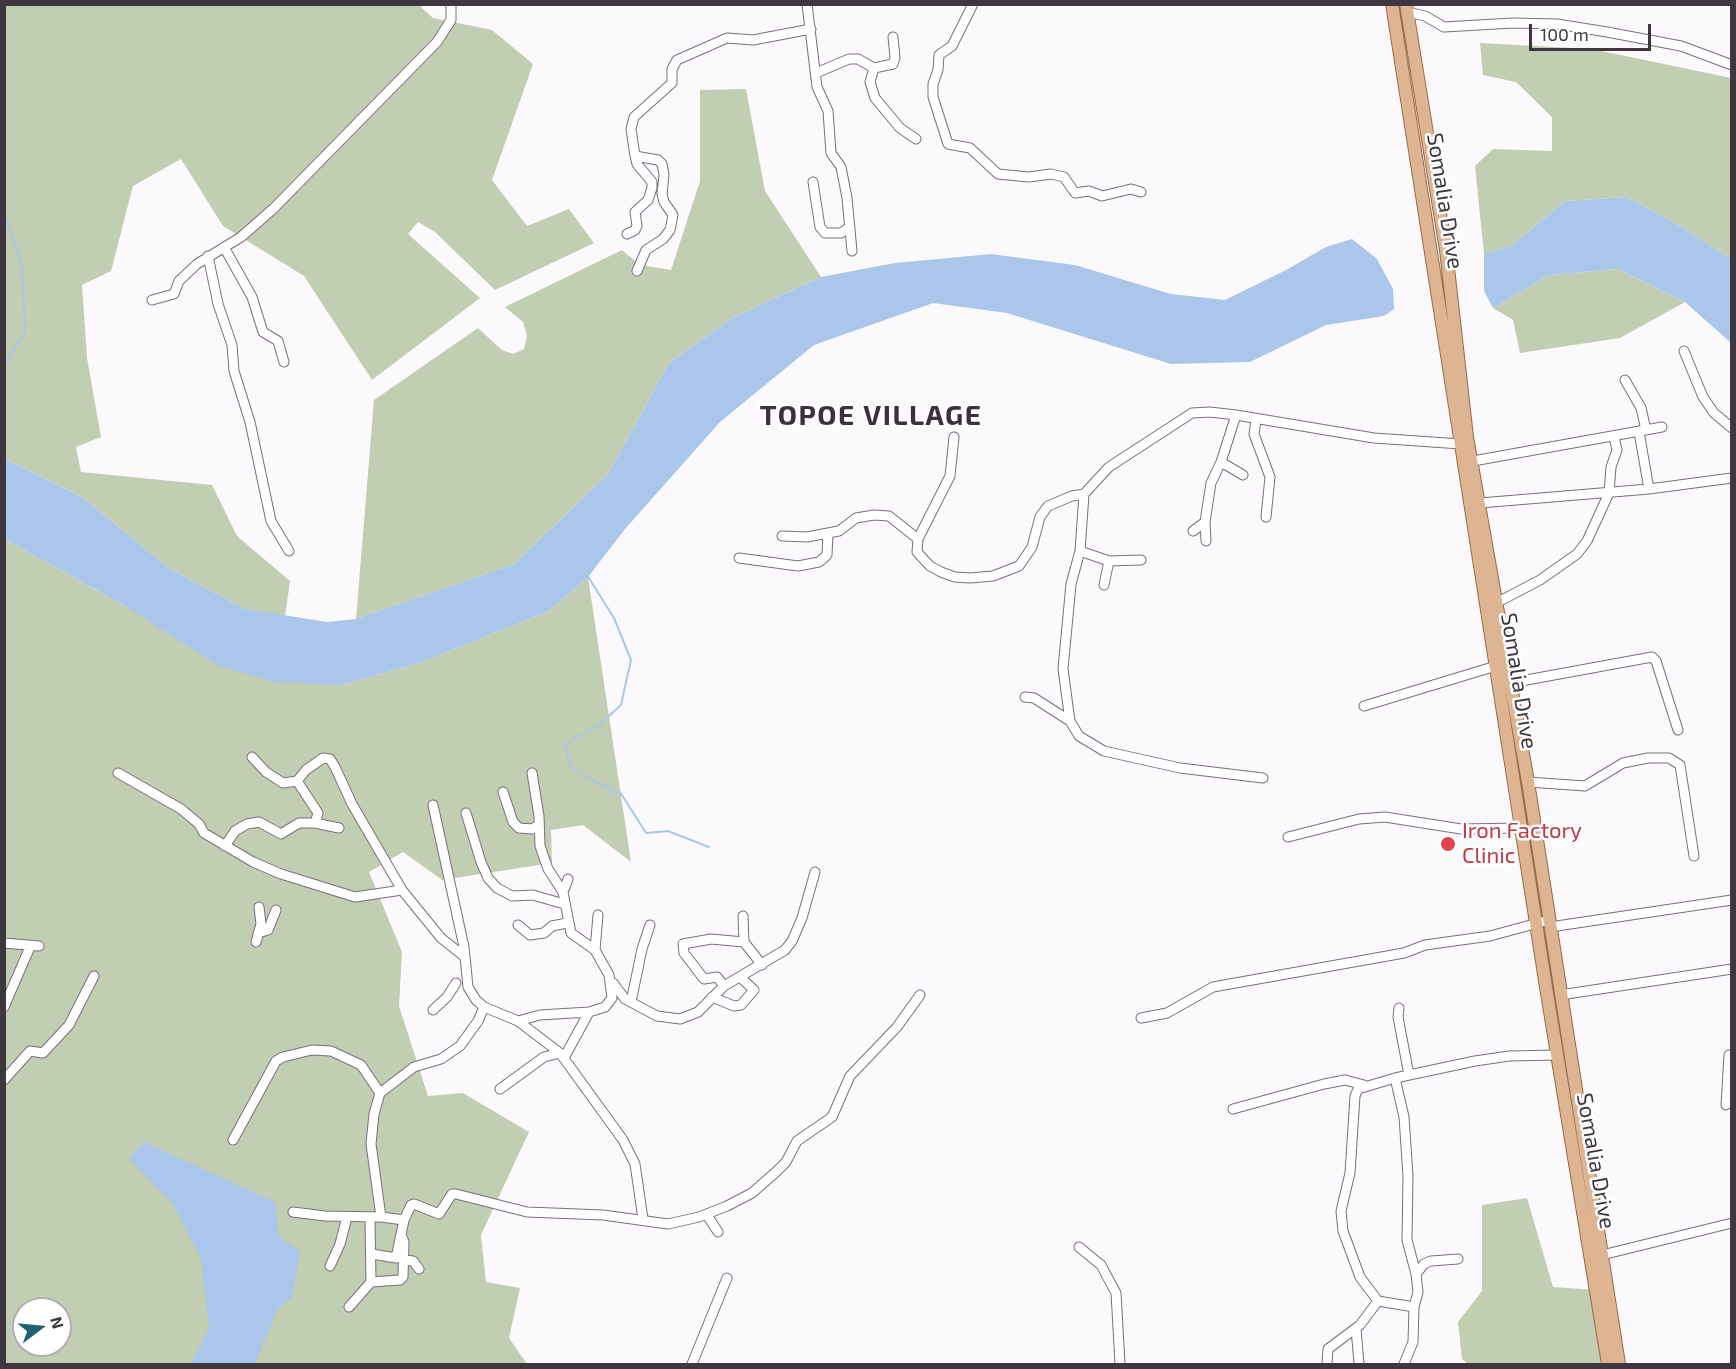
<!DOCTYPE html>
<html>
<head>
<meta charset="utf-8">
<style>
	body { margin:0 }
	#map { position:relative; width:1736px; height:1369px; overflow:hidden; background:#fcf9fd; font-family:"Exo 2",sans-serif }
	canvas { display:block }
	.frame { position:absolute; inset:0; border:6px solid #3e373f; pointer-events:none }
	.north { position:absolute; left:12px; top:1297px; width:60px; height:60px; box-sizing:border-box; background:#fff; border:2px solid #b2afb2; border-radius:50%; rotate:74deg; font-size:16px; font-weight:700; line-height:24px; text-align:center; color:#3e373f }
	.north::after { content:''; display:block; margin:auto; width:21px; height:27px; background:#206075; clip-path:polygon(50% 0,100% 100%,50% 72%,0 100%) }
	.scale { position:absolute; left:1529px; top:24px; width:122px; height:27px; box-sizing:border-box; border:3px solid #3e373f; border-top:0; padding-left:8px; font-size:18px; line-height:21px; white-space:nowrap; color:#3e373f; -webkit-text-stroke:4px #fff; paint-order:stroke }
</style>
</head>
<body>
<div id="map">
<canvas width="1736" height="1369"></canvas>
<div class="frame"></div>
<div class="north">N</div>
<div class="scale">100 m</div>
</div>
<script>
const g = document.querySelector('canvas').getContext('2d');
g.lineJoin = 'round';
function paint(path, color) { g.fillStyle = color; g.fill(path, 'evenodd'); }
const toPath = rows => new Path2D(rows.map(r => 'M' + r).join(''));
function trace(path, color, width, dash) { g.strokeStyle = color; g.lineWidth = width; g.lineCap = dash ? 'butt' : 'round'; g.setLineDash(dash || []); g.stroke(path); }
function label(font, color, halo, rows, align = 'center') {
  g.font = font + ' "Exo 2",sans-serif'; g.lineWidth = 5; g.setLineDash([]); g.textBaseline = 'middle'; g.strokeStyle = halo; g.fillStyle = color; for (const [text, x, y, turn = 0] of rows) {
    g.save(); g.translate(x, y); g.rotate((+turn || 0) * Math.PI / 180); g.textAlign = isNaN(turn) ? turn : align; if (halo) g.strokeText(text, 0, 0); g.fillText(text, 0, 0); g.restore();
  }
}
paint(toPath([
	[4,5,419,5,433,18,492,30,533,64,492,180,527,226,569,209,594,243,495,290,435,232,418,222,408,234,480,298,372,380,304,276,223,226,181,159,133,186,111,271,82,285,87,358,101,437,76,447,81,472,212,485,237,536,290,581,285,617,245,609,170,569,82,497,5,459],
	[1480,43,1592,49,1731,78,1731,259,1682,227,1627,197,1565,201,1511,246,1484,254,1475,166,1493,149,1552,151,1552,117,1516,82,1483,75],
	[746,89,765,191,821,277,734,317,669,363,608,474,514,564,356,619,374,400,478,328,502,350,513,354,524,349,527,336,523,322,505,307,622,250,640,265,671,270,700,181,700,90],
	[1618,269,1685,302,1620,338,1520,353,1513,320,1493,308,1549,275],
	[5,539,127,607,342,685,422,662,549,611,588,577,631,862,583,825,551,830,552,863,442,880,403,852,369,872,402,952,399,1006,428,1096,463,1093,529,1132,481,1235,486,1282,520,1288,509,1338,527,1364,5,1364],
	[24,1309,60,1309,60,1345,24,1345],
	[1527,1198,1553,1287,1596,1290,1607,1358,1597,1364,1468,1364,1462,1359,1458,1322,1482,1291,1482,1205]
]), '#c1ceb2');
paint(toPath([
	[1627,197,1682,227,1731,259,1731,343,1685,302,1618,269,1549,275,1493,308,1484,291,1484,254,1511,246,1565,201],
	[1352,239,1377,259,1393,289,1394,309,1384,316,1326,325,1250,362,1171,364,1007,313,933,303,814,345,720,422,625,529,588,577,549,611,422,662,342,685,274,682,219,666,127,607,5,539,5,459,82,497,170,569,245,609,327,622,356,619,514,564,608,474,669,363,734,317,821,277,895,263,991,254,1075,265,1171,294,1225,300,1286,270,1326,247],
	[144,1142,275,1202,279,1237,300,1251,292,1297,278,1309,255,1364,191,1364,209,1328,201,1259,173,1204,129,1159]
]), '#aac6ea');
trace(toPath([
	[4,213,22,264,25,332,4,365],
	[587,575,614,618,631,660,621,705,599,725,565,744,570,767,599,784,620,792,646,833,668,831,709,847]
]), '#aac6ea', 2);
const minor = toPath([
	[807,4,817,87,828,111,831,153,841,167,847,198,852,251],
	[973,4,952,46,939,55,938,70,933,84,933,97,948,144,970,148,998,174,1029,177,1051,174,1064,177,1075,193,1089,191,1102,196,1131,189,1141,192],
	[1407,12,1425,16,1444,27,1513,23,1557,24,1607,32,1681,46,1732,65],
	[874,68,870,82,875,98,900,128,916,139],
	[816,73,849,59,858,59,874,68,893,64,895,58,893,37],
	[635,156,658,160,662,164,664,175,662,194,664,202,673,215,670,230,663,239,646,250,637,271],
	[813,182,820,227,825,233,841,233,850,227],
	[627,234,635,230,637,226,635,212,648,200,652,188,652,182,637,164,635,156,631,129,634,117,672,83,672,69,677,60,727,38,753,40,811,29],
	[224,247,252,297,263,332,278,341,284,362],
	[208,256,218,304,232,345,234,371,250,422,271,521,289,551],
	[152,300,174,294,179,281,197,264,241,237,273,209,437,42,451,20,451,4],
	[1684,351,1703,397,1714,413,1732,428],
	[1625,380,1641,408,1646,430],
	[1256,420,1254,434,1270,477,1266,517],
	[1639,432,1649,489],
	[954,437,950,476,918,539,917,552,930,566,941,572,955,577,970,578,993,576,1019,566,1032,547,1040,517,1048,506,1072,496,1084,494,1109,467,1192,413,1210,412,1236,415,1374,438,1461,444],
	[1473,461,1662,427],
	[1221,462,1243,475],
	[1084,494,1080,551,1071,584,1063,669,1070,721,1079,736,1104,751,1180,768,1263,778],
	[1480,503,1649,489,1732,478],
	[1205,522,1206,541],
	[1193,531,1205,522,1211,483,1221,462,1236,415],
	[782,536,807,537,828,533,839,531,856,518,874,515,889,516,918,539],
	[1080,551,1109,561,1141,560],
	[739,558,798,566,819,562,827,555,828,533],
	[1104,585,1109,561],
	[1498,602,1540,580,1577,554,1587,541,1609,493,1611,467,1617,450,1614,437],
	[1510,683,1652,657,1656,661,1678,730],
	[1025,697,1034,698,1070,721],
	[1364,706,1496,666],
	[252,757,266,772,283,783,297,781],
	[118,773,181,809,199,824,204,833,253,862,281,874,355,897,402,890,441,938,465,957],
	[1528,782,1585,786,1623,763,1648,758,1669,758,1680,765,1694,856],
	[503,792,513,822,519,828,532,829,539,825],
	[433,805,464,947,468,987,476,1000,484,1007,518,1021,540,1015,589,1012,605,1007,612,998,609,975,595,950,571,933,563,892,548,869,540,846,539,816,532,773],
	[466,813,481,862,488,878,497,888,512,896,533,895,564,904],
	[339,828,315,823,318,813,297,781,306,770,323,758,330,759,335,767,352,804,402,890],
	[1288,837,1359,819,1385,817,1461,829,1522,828],
	[225,846,235,831,247,824,259,822,281,834,299,823,315,823],
	[563,892,568,879],
	[743,916,744,942,762,965],
	[518,925,530,935,544,933,552,926,567,923],
	[1550,927,1732,900],
	[258,933,268,930,276,910],
	[256,942,261,924,259,907],
	[4,943,39,946],
	[595,950,598,915],
	[613,983,625,999,657,1016,680,1019,698,1012,724,986,785,950,792,941,802,918,815,872],
	[724,986,717,977,704,979,684,953,683,944,711,939,744,942],
	[1560,995,1732,969],
	[712,997,734,1006,741,1005,754,990,740,977],
	[631,1002,642,949,650,925],
	[4,1007,30,947],
	[1399,1008,1398,1017,1409,1075],
	[433,1010,447,997,456,983],
	[1141,1018,1167,1013,1213,987,1404,953,1425,945,1490,936,1549,920],
	[518,1021,560,1053,623,1140,635,1164,643,1219],
	[564,1058,589,1012],
	[1395,1078,1404,1117,1408,1176,1407,1240,1416,1274],
	[4,1080,30,1051,43,1053,69,1025,94,976],
	[500,1089,544,1057,560,1053],
	[1726,1105,1729,1055],
	[1233,1109,1324,1084,1345,1080,1364,1085],
	[233,1140,276,1061,283,1057,312,1050,331,1051,361,1065,380,1093],
	[293,1212,325,1216,381,1217,404,1220],
	[707,1215,718,1232],
	[381,1217,371,1144,374,1114,380,1093,414,1067,441,1059,460,1046,478,1021,484,1007],
	[370,1218,371,1282],
	[1079,1247,1101,1265,1116,1293,1120,1364],
	[372,1254,396,1258,404,1220,411,1205,414,1204,439,1214,452,1194,456,1194,527,1212,603,1215,668,1224,699,1217,727,1206,752,1193,776,1172,786,1162,797,1141,832,1117,850,1076,897,1027,920,995],
	[1602,1255,1732,1223],
	[405,1260,413,1261,419,1269],
	[330,1266,340,1244,347,1217],
	[349,1307,371,1282,400,1280,403,1277,404,1242,402,1237],
	[1414,1307,1418,1292,1416,1274,1424,1264,1431,1261,1458,1259],
	[1356,1328,1359,1364],
	[1327,1363,1328,1349,1360,1325,1378,1301],
	[692,1364,727,1278],
	[1404,1364,1413,1342,1414,1307,1378,1301,1360,1277,1343,1231,1341,1211,1350,1173,1355,1096,1358,1089,1395,1078,1475,1061,1509,1056,1557,1055]
]);
const major = toPath([
	[1392,4,1546,987,1608,1364],
	[1406,4,1446,250,1467,437,1528,782,1619,1364]
]);
trace(minor, '#7b6d7e', 11);
trace(major, '#976946', 14);
trace(minor, '#fff', 9);
trace(major, '#ddb592', 12);
for (const [x, y, r, color] of [
	[1448,844,8,"#e0444e"]
]) { const dot = new Path2D(); dot.arc(x, y, r, 0, 2 * Math.PI); g.fillStyle = color; g.fill(dot); trace(dot, '#fff', 2); }
label('22px', '#3e373f', '#fff', [
	["Somalia Drive",1445,201,81],
	["Somalia Drive",1519,681,81],
	["Somalia Drive",1596,1161,80]
]);
label('22px', '#be3a42', '#fff', [
	["Iron Factory",1462,831],
	["Clinic",1462,856]
], 'left');
g.letterSpacing = '1.5px';
label('bold 28px', '#3c303f', '#fff', [
	["TOPOE VILLAGE",871,416]
]);
g.letterSpacing = '0px';
</script>
</body>
</html>
